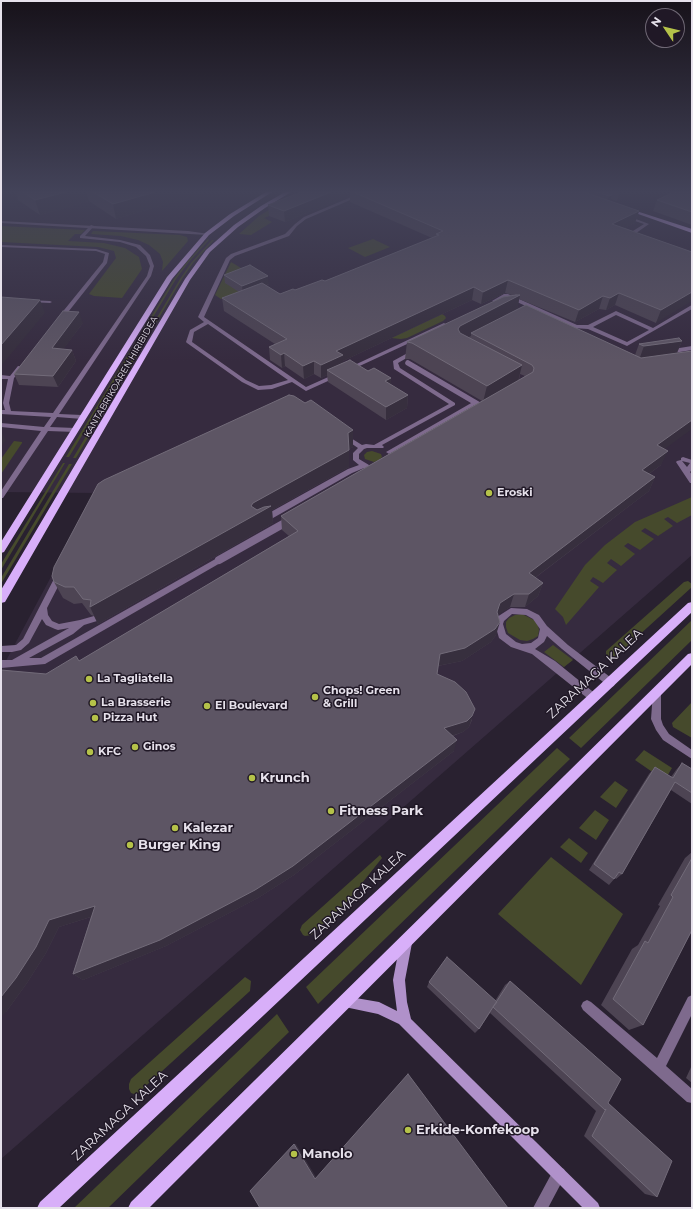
<!DOCTYPE html>
<html>
<head>
<meta charset="utf-8">
<style>
	body { margin:0 }
	#map { position:relative; width:693px; height:1209px; overflow:hidden; background:#292130; font-family:Montserrat,sans-serif }
	canvas { display:block }
	.frame { position:absolute; inset:0; border:2px solid #e6e1eb; pointer-events:none }
	.north { position:absolute; left:645px; top:8px; width:40px; height:40px; box-sizing:border-box; background:#201826; border:1px solid #6f6875; border-radius:50%; rotate:305deg; font-size:11px; font-weight:700; line-height:16px; text-align:center; color:#e6e1eb }
	.north::after { content:''; display:block; margin:auto; width:14px; height:18px; background:#b5c249; clip-path:polygon(50% 0,100% 100%,50% 72%,0 100%) }
</style>
</head>
<body>
<div id="map">
<canvas width="693" height="1209"></canvas>
<div class="frame"></div>
<div class="north">N</div>
</div>
<script>
const g = document.querySelector('canvas').getContext('2d');
g.lineJoin = 'round';
function paint(path, color) { g.fillStyle = color; g.fill(path, 'evenodd'); }
const toPath = rows => new Path2D(rows.map(r => 'M' + r).join(''));
function trace(path, color, width, dash) { g.strokeStyle = color; g.lineWidth = width; g.lineCap = dash ? 'butt' : 'round'; g.setLineDash(dash || []); g.stroke(path); }
function label(font, color, halo, rows, align = 'center') {
  g.font = font + ' Montserrat,sans-serif'; g.lineWidth = 3; g.setLineDash([]); g.textBaseline = 'middle'; g.strokeStyle = halo; g.fillStyle = color; for (const [text, x, y, turn = 0] of rows) {
    g.save(); g.translate(x, y); g.rotate((+turn || 0) * Math.PI / 180); g.textAlign = isNaN(turn) ? turn : align; if (halo) g.strokeText(text, 0, 0); g.fillText(text, 0, 0); g.restore();
  }
}
paint(toPath([
	[1,192,692,192,692,555,1,1159,1,670,96,493,1,492]
]), '#362b3f');
paint(toPath([
	[298,192,329,192,264,218,272,222,251,235,239,234,259,216],
	[1,226,85,230,81,234,75,234,68,241,104,243,125,248,139,257,142,269,122,298,94,296,89,294,116,258,114,251,98,247,1,242],
	[93,231,180,235,187,237,188,241,162,271,163,262,160,254,149,245,138,240,121,236,91,234],
	[208,239,209,240,188,263,176,279,69,457,66,457,174,279,186,263],
	[373,239,390,247,365,257,348,248],
	[212,240,214,240,193,263,182,279,76,458,73,458,180,279,191,263],
	[231,262,246,271,242,294,221,299,215,295],
	[442,314,445,316,446,318,443,321,407,338,401,339,391,338],
	[14,441,22,442,22,443,1,474,1,459],
	[372,451,381,454,382,457,379,460,374,462,365,459,364,455,367,452],
	[63,463,65,463,1,570,1,564],
	[69,464,72,464,1,584,1,578],
	[692,497,692,515,677,523,668,517,664,519,673,526,658,536,645,528,641,531,654,539,640,550,628,543,624,546,635,554,621,566,611,559,607,563,617,570,603,583,593,577,590,581,599,587,566,625,563,617,555,609,585,565,605,545,635,522],
	[688,581,692,584,692,587,615,657,611,659,606,656,606,651,684,582],
	[522,614,534,620,538,625,539,630,538,636,533,639,527,641,520,640,508,633,506,627,506,622,509,618,515,615],
	[692,620,692,640,581,748,569,738],
	[553,645,573,660,564,667,544,652],
	[692,702,692,738,673,727,672,723],
	[557,748,570,759,318,1004,306,987],
	[644,750,672,768,666,778,661,778,635,760],
	[615,781,628,790,616,808,600,797],
	[595,810,609,820,596,840,579,828],
	[569,838,588,853,581,863,560,847],
	[380,855,382,858,347,902,311,935,305,936,303,935,300,930,302,925],
	[551,857,623,914,581,985,498,914],
	[245,977,251,981,250,991,138,1093,134,1094,131,1093,129,1089,129,1084,131,1079],
	[277,1014,289,1032,108,1208,74,1208]
]), '#464a2c');
paint(toPath([
	[363,192,369,192,306,219,297,226,289,236,235,256,230,260,204,317,306,387,335,374,339,374,339,376,306,391,292,382,272,389,258,390,242,382,187,343,186,342,190,330,204,322,198,317,226,258,231,254,285,234,295,224,304,217,363,192],
	[208,324,288,380,271,385,259,386,246,380,192,342,194,332,208,324],
	[626,216,628,216,649,224,629,238,625,238,625,236,644,224,626,218,626,216],
	[91,225,94,226,85,236,120,240,140,245,150,255,154,266,151,276,59,414,82,415,85,417,82,419,57,417,50,427,75,428,78,430,75,432,48,431,3,498,1,498,1,491,41,431,1,427,1,423,44,427,51,417,1,414,1,410,5,410,3,403,8,379,1,379,1,375,10,376,18,366,23,367,14,378,9,403,11,411,53,413,147,276,150,266,146,256,136,247,120,242,80,238,80,236,91,225],
	[1,245,96,249,109,253,107,263,61,321,59,322,56,320,103,262,105,254,96,251,1,247,1,245],
	[504,294,508,294,577,325,588,325,616,311,653,328,690,306,692,305,692,309,627,346,588,329,574,328,506,297,496,302,492,301,504,294],
	[616,315,649,330,627,342,593,327,616,315],
	[28,300,50,301,52,302,50,303,30,302,28,302,28,300],
	[444,323,447,325,446,326,351,370,346,369,444,323],
	[692,346,692,350,667,354,664,352,667,350,692,346],
	[415,349,417,350,417,352,398,363,400,368,455,403,455,405,382,445,384,447,383,448,367,448,364,449,359,454,359,459,369,465,369,469,364,468,352,473,266,522,260,522,259,520,260,518,348,469,359,465,353,460,353,453,358,448,342,437,342,435,346,435,362,445,366,444,374,445,449,404,394,369,393,361,415,349],
	[473,402,476,404,475,405,391,453,389,454,386,452,473,402],
	[683,457,692,460,692,470,690,472,692,475,692,483,690,483,676,462,677,461,681,460,681,458,683,457],
	[682,461,690,463,687,467,682,461],
	[219,557,223,560,222,562,45,664,1,668,1,660,12,660,69,628,58,630,55,629,46,625,42,619,29,643,21,650,12,652,1,652,1,646,16,645,23,639,57,573,60,572,64,575,47,608,48,615,52,621,59,624,80,620,94,616,97,617,98,619,97,621,84,625,73,634,29,658,41,658,219,557],
	[511,608,527,609,539,615,547,626,568,645,614,680,615,683,614,686,611,687,608,686,562,649,547,636,544,642,535,649,555,661,597,695,598,698,597,701,594,702,591,701,532,654,511,647,499,638,495,624,497,617,511,608],
	[512,614,526,615,533,619,540,629,538,638,531,643,522,644,516,642,506,634,503,624,504,621,512,614]
]), '#7e6a8d');
paint(toPath([
	[1,221,188,231,209,234,207,235,1,223,1,221],
	[657,688,660,689,661,692,661,719,663,725,669,734,692,750,692,759,663,740,656,730,651,719,653,692,654,689,657,688],
	[692,995,692,1014,666,1066,692,1089,692,1103,687,1102,583,1010,581,1006,583,1002,587,1000,591,1002,657,1058,688,997,692,995],
	[559,1167,564,1169,566,1174,548,1208,533,1208,554,1169,559,1167]
]), '#7e6a8d');
paint(toPath([
	[406,937,410,939,412,943,405,980,407,1002,411,1019,598,1203,600,1208,583,1208,399,1024,378,1014,340,1006,338,1002,340,998,344,996,379,1002,397,1011,393,980,400,943,402,939,406,937]
]), '#b091ca');
paint(toPath([
	[266,192,272,192,234,216,209,235,172,279,4,552,1,553,1,542,167,277,205,233,230,214,266,192],
	[285,192,291,192,265,208,238,227,210,252,190,280,5,602,1,603,1,590,185,279,206,250,234,225,261,206,285,192],
	[624,207,692,229,692,233,624,209,624,207],
	[692,602,692,612,59,1208,37,1208,40,1202,688,603,692,602],
	[692,653,692,664,149,1208,128,1208,131,1202,688,654,692,653]
]), '#d8aff9');
trace(toPath([
	[408,363,483,407]
]), '#7e6a8d', 5.5);
trace(toPath([
	[219,560,290,520]
]), '#7e6a8d', 8);
paint(toPath([
	[16,192,206,192,116,219,89,201,40,215,18,200],
	[350,192,638,192,617,201,611,199,610,201,639,211,635,223,624,228,692,252,656,323,615,305,606,310,599,309,575,322,519,299,517,309,635,355,639,344,682,341,677,353,661,465,649,474,655,477,649,491,535,578,543,583,538,596,525,607,510,607,498,614,496,635,491,642,462,661,438,666,437,674,472,720,469,727,463,732,453,736,454,751,294,875,258,898,166,946,83,980,73,974,91,917,59,927,46,953,27,983,6,1012,46,674,79,661,289,536,282,530,281,516,482,401,410,359,405,359,407,342,512,295,505,293,481,304,472,300,343,361,343,363,391,378,390,384,408,395,407,408,386,420,328,382,327,375,321,378,314,374,304,379,285,366,282,368,270,360,269,347,275,344,224,311,222,298,239,292,225,283,224,275,269,284,266,286,280,294,325,281,432,238,350,202],
	[520,374,525,376,519,380],
	[692,192,692,225,653,211,657,200],
	[343,198,285,222,269,216,268,205],
	[83,323,63,349,72,350,76,361,58,387,19,385,14,374],
	[305,403,353,430,353,447,349,449,349,467,272,510,273,523,98,624,94,616,91,615,82,603,74,604,63,598,54,582],
	[682,763,692,769,692,804,671,790,622,874,616,879,615,878,609,885,589,870,649,774,655,767,671,777,676,770],
	[692,852,692,930,643,1025,629,1030,601,1005,632,949,638,945,660,906,658,905,685,858],
	[510,981,608,1103,657,1197,645,1194,584,1136,596,1111,490,1013,479,1029,475,1033,427,987,429,982,495,1001,505,985],
	[692,1065,692,1083,686,1078]
]), '#4d4453');
paint(toPath([
	[66,192,86,192,89,201,40,215,35,200],
	[155,192,206,192,116,219,113,204],
	[331,192,343,192,343,198,285,222,284,211],
	[620,192,638,192,617,201],
	[612,195,609,205,606,206,609,196],
	[639,211,635,223,609,235,612,224],
	[268,276,269,284,243,294,242,286],
	[508,280,505,293,481,304,483,292],
	[474,287,472,300,343,361,343,368,327,370,327,375,321,378,321,365,336,351],
	[692,292,692,301,656,323,661,310],
	[619,293,615,305,606,310,610,298],
	[520,295,517,311,471,333,471,336,458,342,458,329,460,326],
	[603,296,599,309,575,322,579,310],
	[40,300,45,313,1,366,1,345],
	[79,312,83,323,56,359,52,348],
	[682,341,675,357,638,363,644,346],
	[72,350,76,361,58,387,53,376],
	[284,353,285,366,282,368,281,355],
	[314,361,314,374,304,379,303,366],
	[522,365,518,382,483,402,487,386],
	[391,378,390,391,385,381],
	[408,395,407,408,386,420,386,407],
	[692,420,692,429,651,459,657,445],
	[353,430,353,447,348,450,348,433],
	[1,431,6,440,1,447],
	[349,450,349,467,272,510,273,523,98,624,90,607,251,506,253,503],
	[668,451,661,465,636,483,642,470],
	[655,477,649,491,524,586,529,573],
	[543,583,538,596,525,607,529,594],
	[514,594,510,607,496,616,500,603],
	[500,622,496,635,491,642,462,661,437,666,440,654],
	[475,709,469,727,463,732,442,739,444,728],
	[457,740,454,751,294,875,258,898,166,946,83,980,73,974],
	[95,906,103,913,59,927,46,953,27,983,6,1012,1,1017,1,997,49,920],
	[294,1144,296,1144,316,1177,315,1179]
]), '#372f3e');
const building = toPath([
	[23,192,66,192,35,200,23,192],
	[93,192,155,192,113,204,93,192],
	[301,192,331,192,284,211,268,205,301,192],
	[353,192,584,192,639,211,612,224,692,252,692,292,661,310,619,293,610,298,603,296,579,310,508,280,483,292,474,287,336,351,343,355,321,365,314,361,303,366,284,353,281,355,269,347,287,339,222,298,262,283,280,294,293,289,295,290,322,280,325,281,439,235,436,234,443,231,353,192],
	[597,192,606,192,612,195,609,196,597,192],
	[674,192,692,192,692,212,657,200,674,192],
	[250,265,268,276,242,286,224,275,250,265],
	[516,295,520,295,460,326,458,329,460,333,522,365,487,386,412,343,407,342,503,297,516,295],
	[1,297,40,300,1,345,1,297],
	[526,305,641,358,692,351,692,420,657,445,668,451,642,470,655,477,529,573,543,583,529,594,514,594,500,603,497,612,500,622,495,629,465,648,440,654,437,674,455,682,466,692,475,709,472,716,467,721,444,728,457,740,293,866,255,890,160,940,73,974,95,906,49,920,36,947,16,978,1,997,1,670,46,674,76,656,79,661,298,531,281,516,533,372,534,368,532,365,471,333,526,305],
	[63,311,79,312,52,348,72,350,53,376,14,374,63,311],
	[679,338,682,341,644,346,639,344,679,338],
	[350,360,368,371,374,368,391,378,385,381,408,395,386,407,327,370,350,360],
	[289,395,294,396,305,403,311,400,353,430,348,433,349,450,253,503,251,506,257,510,264,507,271,506,90,607,91,600,83,599,74,587,65,587,54,582,52,576,54,567,98,484,104,480,289,395],
	[682,763,692,769,692,793,675,782,622,874,619,872,614,879,594,864,655,767,673,778,682,763],
	[692,858,692,930,643,1025,613,999,645,941,648,943,673,897,671,895,692,858],
	[447,957,497,1002,493,1007,510,981,621,1079,608,1103,672,1161,657,1197,592,1136,606,1109,605,1110,493,1007,479,1029,429,982,447,957],
	[408,1074,508,1208,260,1208,250,1191,294,1144,315,1179,408,1074]
]);
paint(building, '#5d5564');
trace(building, '#726b79', 1);
const sky = g.createLinearGradient(0, 0, 0, 361);
sky.addColorStop(0, '#17121a');
sky.addColorStop(0.53, '#434359');
sky.addColorStop(1, '#43435900');
g.fillStyle = sky;
g.fillRect(0, 0, 693, 361);
for (const [x, y, r, color] of [
	[489,493,4,"#b5c249"],
	[89,679,4,"#b5c249"],
	[315,697,4,"#b5c249"],
	[93,703,4,"#b5c249"],
	[207,706,4,"#b5c249"],
	[95,718,4,"#b5c249"],
	[135,747,4,"#b5c249"],
	[90,752,4,"#b5c249"],
	[252,778,4,"#b5c249"],
	[331,811,4,"#b5c249"],
	[175,828,4,"#b5c249"],
	[130,845,4,"#b5c249"],
	[408,1130,4,"#b5c249"],
	[294,1154,4,"#b5c249"]
]) { const dot = new Path2D(); dot.arc(x, y, r, 0, 2 * Math.PI); g.fillStyle = color; g.fill(dot); trace(dot, '#201826', 1.5); }
label('9px', '#e6e1eb', '#201826', [
	["KANTABRIKOAREN HIRIBIDEA",121,377,-60]
]);
label('bold 11px', '#e6e1eb', '#201826', [
	["Eroski",497,493],
	["La Tagliatella",97,679],
	["Chops! Green",323,691],
	["& Grill",323,704],
	["La Brasserie",101,703],
	["El Boulevard",215,706],
	["Pizza Hut",103,718],
	["Ginos",143,747],
	["KFC",98,752]
], 'left');
label('13px', '#e6e1eb', '#201826', [
	["ZARAMAGA KALEA",595,674,-43],
	["ZARAMAGA KALEA",358,895,-43],
	["ZARAMAGA KALEA",120,1116,-43]
]);
label('bold 13px', '#e6e1eb', '#201826', [
	["Krunch",260,778],
	["Fitness Park",339,811],
	["Kalezar",183,828],
	["Burger King",138,845],
	["Erkide-Konfekoop",416,1130],
	["Manolo",302,1154]
], 'left');
</script>
</body>
</html>
